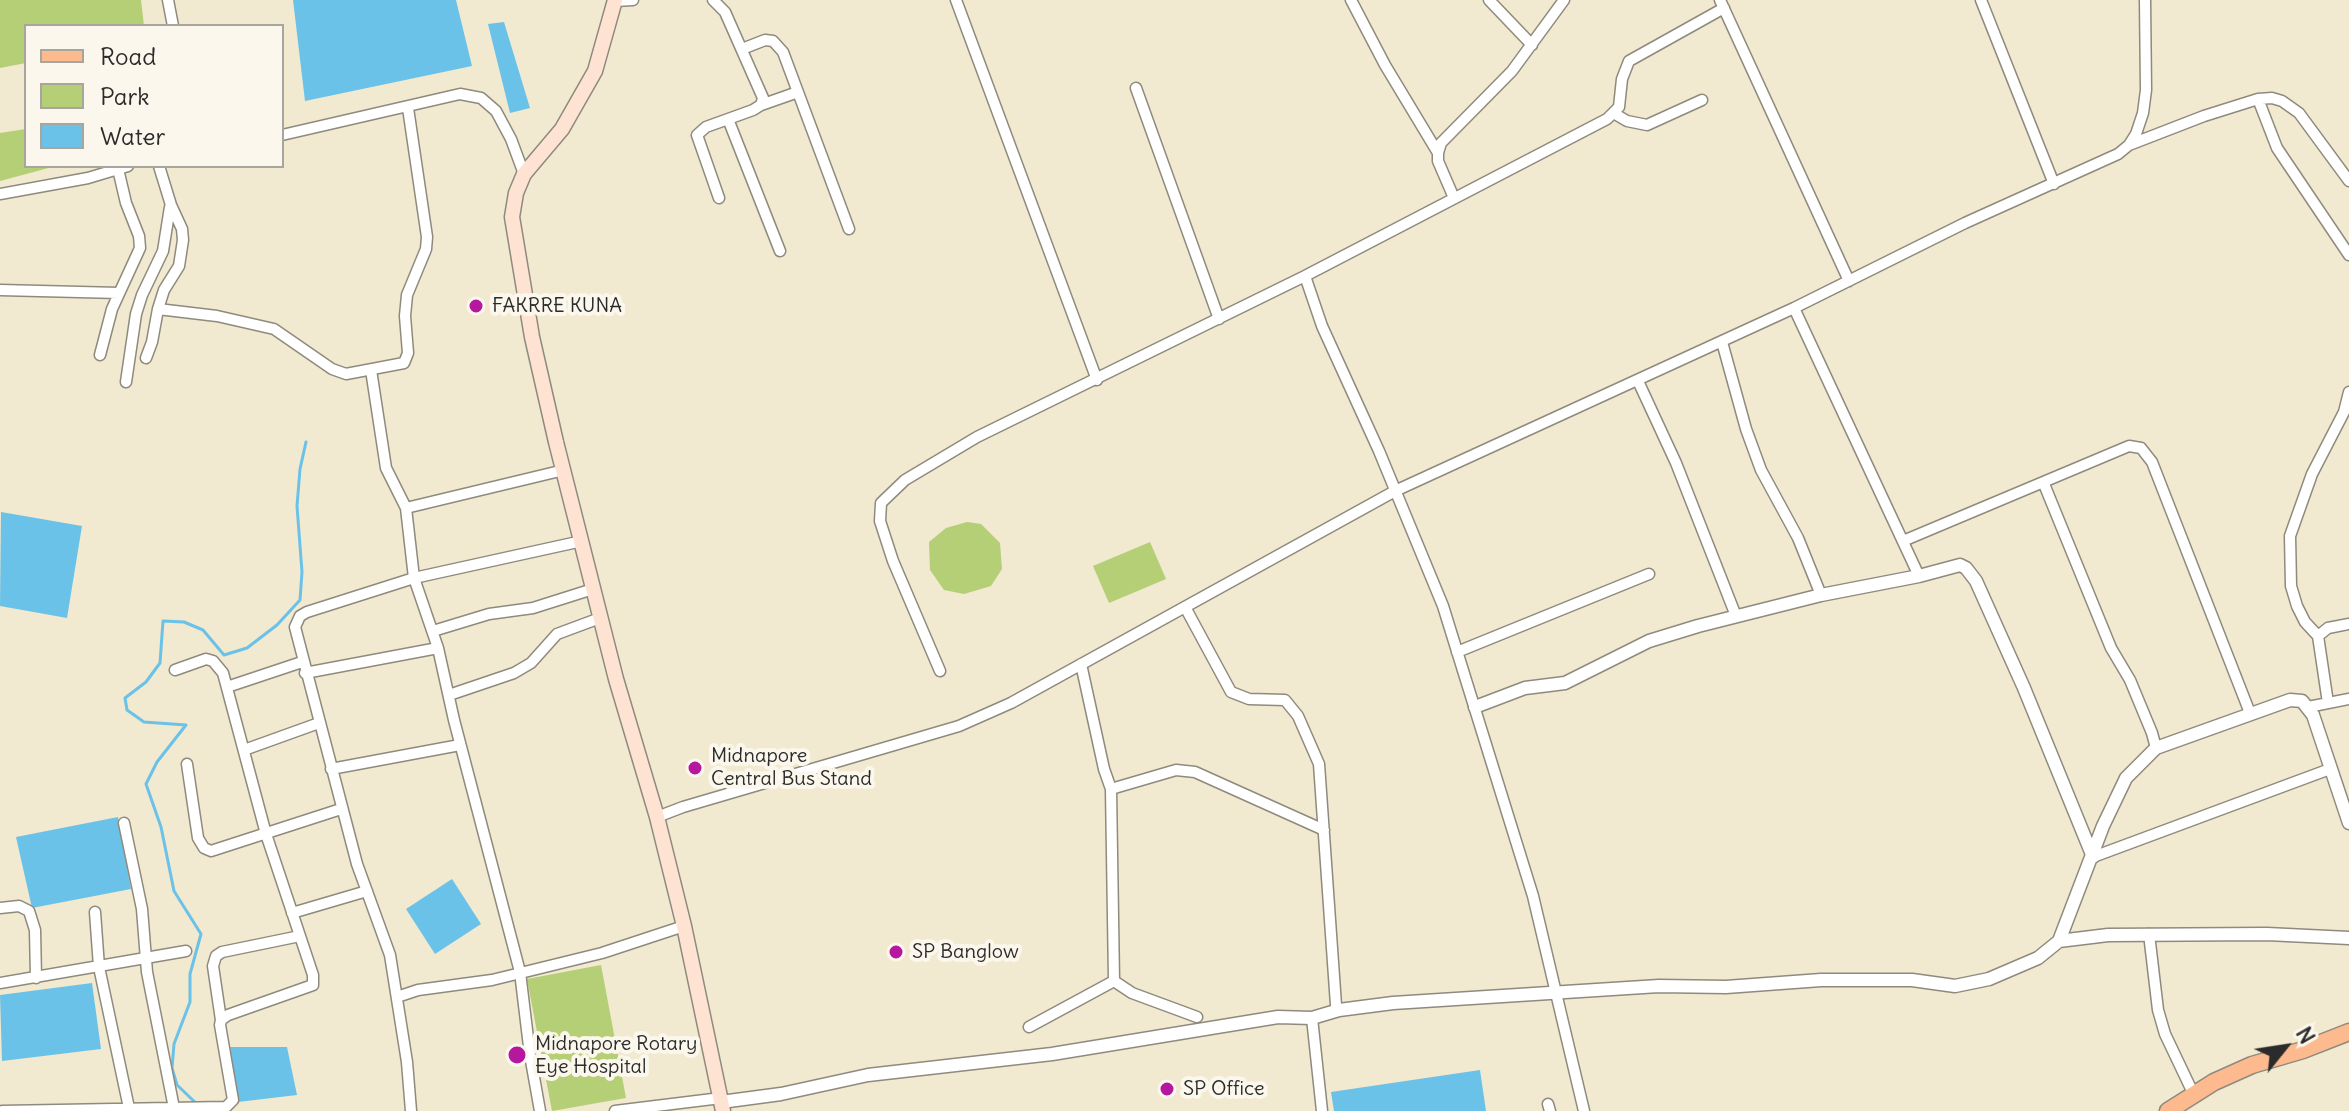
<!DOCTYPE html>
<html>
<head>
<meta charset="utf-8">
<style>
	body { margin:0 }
	#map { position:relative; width:2349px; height:1111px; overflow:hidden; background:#f1e9d0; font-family:Delius,sans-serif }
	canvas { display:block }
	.legend { position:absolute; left:24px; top:24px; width:260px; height:144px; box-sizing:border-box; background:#fbf7ec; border:2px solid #a8a59f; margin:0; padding:10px 14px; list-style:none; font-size:24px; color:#2b2b2b }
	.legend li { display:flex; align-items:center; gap:16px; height:40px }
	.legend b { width:40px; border:2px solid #a8a59f }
	.north { position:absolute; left:2245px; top:1007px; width:80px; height:80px; -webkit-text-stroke:6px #fbf7ec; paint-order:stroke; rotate:60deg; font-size:22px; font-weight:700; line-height:32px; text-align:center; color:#2b2b2b }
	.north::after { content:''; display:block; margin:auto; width:28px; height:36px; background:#2b2b2b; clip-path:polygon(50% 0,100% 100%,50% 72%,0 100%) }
</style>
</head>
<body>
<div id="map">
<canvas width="2349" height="1111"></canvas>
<ul class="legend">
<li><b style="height:10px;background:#fcba8e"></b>Road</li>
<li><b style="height:22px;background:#b4cf75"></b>Park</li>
<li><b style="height:22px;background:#6bc2e8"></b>Water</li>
</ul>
<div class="north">N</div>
</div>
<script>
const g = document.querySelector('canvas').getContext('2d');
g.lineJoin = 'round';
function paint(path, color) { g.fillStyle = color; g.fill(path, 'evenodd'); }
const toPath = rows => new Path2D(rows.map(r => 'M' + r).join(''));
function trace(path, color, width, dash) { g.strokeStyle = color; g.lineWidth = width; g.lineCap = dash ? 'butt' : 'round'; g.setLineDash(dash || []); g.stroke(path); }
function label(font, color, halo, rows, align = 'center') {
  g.font = font + ' Delius,sans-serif'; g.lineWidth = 8; g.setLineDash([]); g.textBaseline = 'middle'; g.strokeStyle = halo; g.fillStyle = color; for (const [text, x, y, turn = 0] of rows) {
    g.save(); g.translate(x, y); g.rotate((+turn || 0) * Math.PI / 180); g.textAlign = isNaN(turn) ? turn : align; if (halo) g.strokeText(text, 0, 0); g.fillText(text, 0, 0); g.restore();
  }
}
paint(toPath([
	[0,0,141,0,144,26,26,26,26,63,0,68],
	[26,129,26,166,56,166,0,181,0,133],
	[967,522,981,524,1000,543,1002,569,991,586,964,594,944,590,930,570,929,542,946,528],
	[1150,542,1166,579,1109,603,1093,566],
	[601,965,626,1098,552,1111,527,979]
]), '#b4cf75');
paint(toPath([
	[293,0,456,0,472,66,305,101],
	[504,22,530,108,510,113,488,24],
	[1,512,82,526,67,618,0,606],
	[118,817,131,889,32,908,16,837],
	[452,879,481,924,435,954,406,909],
	[92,983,101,1049,2,1061,0,995],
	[230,1047,287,1047,297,1095,238,1102],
	[1480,1070,1486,1111,1334,1111,1331,1092]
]), '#6bc2e8');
trace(toPath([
	[198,1105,177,1085,172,1068,174,1044,190,1002,190,974,201,934,174,891,161,827,146,784,157,762,186,725,144,722,127,710,125,698,146,682,160,663,163,621,184,622,203,630,224,655,247,648,277,625,300,600,302,572,297,506,300,469,306,442]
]), '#6bc2e8', 3);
const minor = toPath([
	[168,0,173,26],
	[713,0,725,12,763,98,761,105,753,110,706,127,697,135,719,198],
	[956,0,1097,380],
	[1351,0,1385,65,1438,153],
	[1489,0,1532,45],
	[1720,0,1849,281],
	[1981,0,2054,184],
	[615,1,633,0],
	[742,49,765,40,773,41,783,52,849,229],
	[1136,88,1219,319],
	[2258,99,2277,148,2349,255],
	[761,105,798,92],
	[1615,114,1627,121,1647,125,1702,100],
	[728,119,780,251],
	[282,135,460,94,481,98,496,111,511,139,524,174],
	[2129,145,2204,116,2258,99,2272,98,2282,101,2299,113,2349,181],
	[0,194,88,178,128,166],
	[1454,198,1438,161,1438,153,1441,143,1512,71,1564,0],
	[1305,276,1322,326,1379,451,1443,606,1533,896,1584,1111],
	[0,290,119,293],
	[1794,308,1919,576],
	[158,309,217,316,274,329,332,369,346,374,404,363,408,353,405,316,407,295,426,249,427,237,408,108],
	[1722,342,1746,429,1761,470,1798,538,1821,595],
	[100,355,112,309,140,248,139,236,126,203,118,169],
	[146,358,152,342,158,309,164,290,179,266,183,240,182,229,171,205,159,166],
	[371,370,386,468,406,508,414,578,438,648,454,720,520,972,530,1055,540,1111],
	[1638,381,1676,463,1736,616],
	[126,382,136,314,142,295,163,251,170,207],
	[2044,484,2111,648,2130,680,2152,733,2156,748],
	[406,508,564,470],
	[1903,541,2129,446,2141,448,2152,462,2250,713],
	[1185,607,1231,692,1249,699,1285,700,1298,716,1319,764,1336,1005,1339,1010],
	[433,631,489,614,533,608,593,589],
	[2318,636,2305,622,2297,606,2291,586,2290,536,2312,474,2344,412,2349,392],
	[1457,652,1649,574],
	[1081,664,1104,769,1111,789,1176,770,1195,772,1324,830],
	[940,671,893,561,880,521,881,503,905,480,977,437,1305,276,1607,119,1619,107,1622,79,1629,61,1724,8],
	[305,673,438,648],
	[227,687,302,662],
	[449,695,514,673,531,663,557,634,600,618],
	[2328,703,2318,636,2328,628,2349,624],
	[2308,707,2349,699],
	[244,750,319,723],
	[187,764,198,838,204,848,211,851,341,809],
	[331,769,460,745],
	[1111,789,1114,981,1132,993,1197,1017],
	[657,817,683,807,959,726,1011,703,1395,491,1794,308,1965,223,2118,154,2129,145,2136,134,2143,113,2146,90,2145,0],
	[124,823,142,909,147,972,174,1108],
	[2093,857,2330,769],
	[0,908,19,906,29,911,35,930,36,978],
	[95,912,99,967,129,1108],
	[292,913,367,891],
	[2149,934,2158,1010,2165,1034,2194,1095],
	[0,983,186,951],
	[397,997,418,990,492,980,602,953,684,926],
	[1312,1018,1322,1111],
	[221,1020,213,966,216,956,222,952,300,936],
	[1029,1027,1114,981],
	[1548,1104,1550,1111],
	[2,1111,226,1107,233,1100,220,1025,221,1020,228,1015,313,985,313,975,266,834,223,673,213,661,206,659,175,670],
	[411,1111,407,1062,390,955,357,864,295,627,300,616,307,612,414,578,582,541],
	[615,1111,721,1098]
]);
const tertiary = toPath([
	[1475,707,1525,688,1565,683,1649,641,1698,626,1821,595,1919,576,1960,565,1966,568,1976,581,2024,688,2093,857],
	[2059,941,2103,826,2126,778,2156,748,2290,700,2302,701,2313,715,2349,823],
	[721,1102,781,1094,868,1075,1052,1054,1278,1017,1312,1018,1339,1010,1393,1003,1659,986,1726,987,1821,980,1912,980,1955,986,1989,979,2038,958,2059,941,2108,935,2267,934,2349,938]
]);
const secondary = toPath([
	[615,0,595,71,562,129,524,174,516,193,512,217,532,337,556,442,616,679,657,817,684,926,723,1111]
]);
const primary = toPath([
	[2168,1111,2214,1082,2252,1065,2303,1050,2349,1032]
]);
trace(minor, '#8e8a7e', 13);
trace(tertiary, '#8e8a7e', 15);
trace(secondary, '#8e8a7e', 17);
trace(primary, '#8e8a7e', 19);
trace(minor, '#fff', 10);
trace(tertiary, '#fff', 12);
trace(secondary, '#fee3d2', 14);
trace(primary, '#fcba8e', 16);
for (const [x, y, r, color] of [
	[476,306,8,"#b5179e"],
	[695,768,8,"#b5179e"],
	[896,952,8,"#b5179e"],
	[517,1055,10,"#b5179e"],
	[1167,1089,8,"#b5179e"]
]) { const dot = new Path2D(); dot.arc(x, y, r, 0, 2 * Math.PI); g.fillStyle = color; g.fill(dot); trace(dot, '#fbf7ec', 3); }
label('20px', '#2b2b2b', '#fbf7ec', [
	["FAKRRE KUNA",492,306],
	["Midnapore",711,756],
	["Central Bus Stand",711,779],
	["SP Banglow",912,952],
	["Midnapore Rotary",535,1044],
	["Eye Hospital",535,1067],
	["SP Office",1183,1089]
], 'left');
</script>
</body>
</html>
